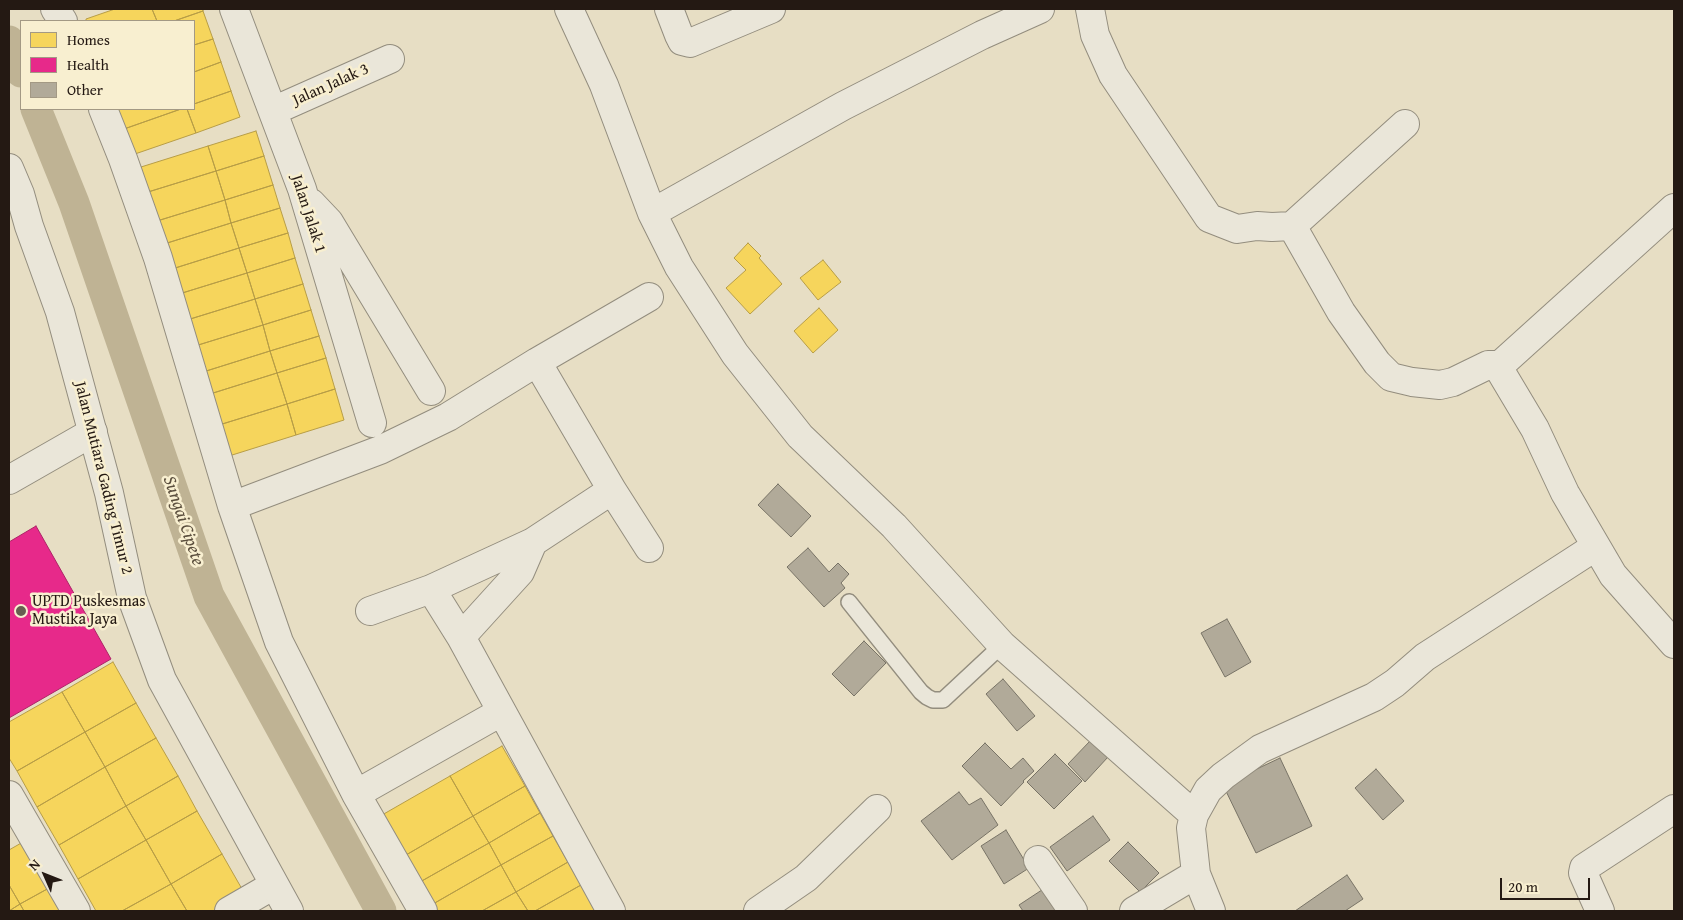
<!DOCTYPE html>
<html>
<head>
<meta charset="utf-8">
<style>
	body { margin:0 }
	#map { position:relative; width:1683px; height:920px; overflow:hidden; background:#e7dec4; font-family:"Gentium Book Plus",serif }
	canvas { display:block }
	.frame { position:absolute; inset:0; border:10px solid #241913; pointer-events:none }
	.legend { position:absolute; left:20px; top:20px; width:175px; height:90px; box-sizing:border-box; background:#f8efd0; border:1px solid #a39984; margin:0; padding:6px 9px; list-style:none; font-size:15px; color:#241913 }
	.legend li { display:flex; align-items:center; gap:10px; height:25px }
	.legend b { width:25px; border:1px solid #a39984 }
	.north { position:absolute; left:20px; top:850px; width:50px; height:50px; -webkit-text-stroke:4px #f8efd0; paint-order:stroke; rotate:314deg; font-size:14px; font-weight:700; line-height:20px; text-align:center; color:#241913 }
	.north::after { content:''; display:block; margin:auto; width:18px; height:22px; background:#241913; clip-path:polygon(50% 0,100% 100%,50% 72%,0 100%) }
	.scale { position:absolute; left:1500px; top:878px; width:90px; height:22px; box-sizing:border-box; border:2px solid #241913; border-top:0; padding-left:6px; font-size:15px; line-height:18px; white-space:nowrap; color:#241913; -webkit-text-stroke:4px #f8efd0; paint-order:stroke }
</style>
</head>
<body>
<div id="map">
<canvas width="1683" height="920"></canvas>
<div class="frame"></div>
<ul class="legend">
<li><b style="height:14px;background:#f6d55c"></b>Homes</li>
<li><b style="height:14px;background:#e7298a"></b>Health</li>
<li><b style="height:14px;background:#b1aa99"></b>Other</li>
</ul>
<div class="north">N</div>
<div class="scale">20 m</div>
</div>
<script>
const g = document.querySelector('canvas').getContext('2d');
g.lineJoin = 'round';
function paint(path, color) { g.fillStyle = color; g.fill(path, 'evenodd'); }
const toPath = rows => new Path2D(rows.map(r => 'M' + r).join(''));
function trace(path, color, width, dash) { g.strokeStyle = color; g.lineWidth = width; g.lineCap = dash ? 'butt' : 'round'; g.setLineDash(dash || []); g.stroke(path); }
function label(font, color, halo, rows, align = 'center') {
  g.font = font + ' "Gentium Book Plus",serif'; g.lineWidth = 5; g.setLineDash([]); g.textBaseline = 'middle'; g.strokeStyle = halo; g.fillStyle = color; for (const [text, x, y, turn = 0] of rows) {
    g.save(); g.translate(x, y); g.rotate((+turn || 0) * Math.PI / 180); g.textAlign = isNaN(turn) ? turn : align; if (halo) g.strokeText(text, 0, 0); g.fillText(text, 0, 0); g.restore();
  }
}
const homes = toPath([
	[115,9,152,9,157,21,86,21,86,19,115,9],
	[152,9,203,9,203,11,174,21,157,21,152,9],
	[203,11,213,39,194,45,194,21,174,21,203,11],
	[213,39,221,62,194,72,194,45,213,39],
	[221,62,231,91,194,104,194,72,221,62],
	[231,91,240,117,196,133,187,109,194,109,194,104,231,91],
	[117,109,181,109,124,129,117,109],
	[181,109,187,109,196,133,132,155,124,129,181,109],
	[256,131,264,156,216,171,208,146,256,131],
	[208,146,216,171,148,192,141,167,208,146],
	[264,156,273,185,225,200,216,171,264,156],
	[216,171,225,200,157,221,148,192,216,171],
	[273,185,280,208,231,223,225,200,273,185],
	[225,200,231,223,164,244,157,221,225,200],
	[280,208,288,233,239,248,231,223,280,208],
	[231,223,239,248,172,269,164,244,231,223],
	[288,233,295,258,247,273,239,248,288,233],
	[748,243,761,256,759,258,782,284,750,314,726,288,746,270,734,258,748,243],
	[239,248,247,273,179,294,172,269,239,248],
	[295,258,303,284,255,299,247,273,295,258],
	[823,260,841,282,818,300,800,278,823,260],
	[247,273,255,299,187,320,179,294,247,273],
	[303,284,311,310,263,325,255,299,303,284],
	[255,299,263,325,195,346,187,320,255,299],
	[819,308,838,330,813,353,794,331,819,308],
	[311,310,319,336,270,351,263,325,311,310],
	[263,325,270,351,203,372,195,346,263,325],
	[319,336,326,358,277,373,270,351,319,336],
	[270,351,277,373,210,394,203,372,270,351],
	[326,358,335,389,287,404,277,373,326,358],
	[277,373,287,404,219,425,210,394,277,373],
	[335,389,344,420,296,435,287,404,335,389],
	[287,404,296,435,229,456,219,425,287,404],
	[113,662,136,703,85,732,62,692,113,662],
	[62,692,85,732,17,771,9,758,9,722,62,692],
	[136,703,156,738,105,767,85,732,136,703],
	[85,732,105,767,37,807,17,771,85,732],
	[156,738,178,776,126,806,105,767,156,738],
	[502,746,525,786,473,816,450,776,502,746],
	[105,767,126,806,59,845,37,807,105,767],
	[178,776,197,811,146,840,126,806,178,776],
	[450,776,473,816,406,855,382,815,450,776],
	[525,786,540,813,489,843,473,816,525,786],
	[126,806,146,840,78,879,59,845,126,806],
	[197,811,222,854,171,884,146,840,197,811],
	[540,813,553,836,501,865,489,843,540,813],
	[473,816,489,843,420,882,406,855,473,816],
	[553,836,568,862,516,892,501,865,553,836],
	[146,840,171,884,122,911,96,911,78,879,146,840],
	[23,842,49,888,20,904,9,885,9,850,23,842],
	[489,843,501,865,433,904,420,882,489,843],
	[222,854,246,896,219,911,187,911,171,884,222,854],
	[568,862,581,885,535,911,528,911,516,892,568,862],
	[501,865,516,892,482,911,437,911,433,904,501,865],
	[171,884,187,911,122,911,171,884],
	[9,885,20,904,9,911,9,885],
	[581,885,596,911,535,911,581,885],
	[49,888,62,911,24,911,20,904,49,888],
	[516,892,528,911,482,911,516,892],
	[20,904,24,911,9,911,20,904]
]);
paint(homes, '#f6d55c');
trace(homes, '#b79d46', 1);
const health = toPath([
	[36,526,111,659,9,718,9,542,36,526]
]);
paint(health, '#e7298a');
trace(health, '#ac2466', 1);
trace(toPath([
	[9,41,21,72],
	[36,109,74,203,209,596,381,911]
]), '#bfb394', 31);
const building = toPath([
	[778,484,811,516,791,537,758,505,778,484],
	[808,548,829,572,838,563,849,574,841,583,845,588,824,607,787,567,808,548],
	[1227,619,1251,662,1225,677,1201,633,1227,619],
	[864,641,886,663,854,696,832,674,864,641],
	[1003,679,1035,716,1017,731,986,694,1003,679],
	[1091,740,1108,757,1085,782,1068,764,1091,740],
	[985,743,1011,769,1023,758,1034,771,1023,781,1024,782,1001,806,962,766,985,743],
	[1055,754,1082,781,1054,809,1027,782,1055,754],
	[1280,758,1312,826,1256,853,1223,785,1280,758],
	[1376,769,1404,801,1383,820,1355,788,1376,769],
	[959,792,969,805,981,798,998,825,952,860,921,821,959,792],
	[1093,816,1110,840,1067,871,1050,847,1093,816],
	[1006,830,1029,868,1004,884,981,846,1006,830],
	[1128,842,1159,873,1140,892,1109,861,1128,842],
	[1347,875,1363,899,1345,911,1295,911,1347,875],
	[1051,884,1067,911,1023,911,1019,905,1051,884]
]);
paint(building, '#b1aa99');
trace(building, '#787366', 1);
const service = toPath([
	[849,602,921,692,927,697,933,700,943,700,1002,645]
]);
const minor = toPath([
	[55,9,63,21],
	[234,9,302,189,372,423],
	[569,9,604,85,652,213,679,267,735,354,800,436,894,526,1002,645,1194,815],
	[669,9,679,35,682,41,690,43,771,9],
	[1090,9,1095,35,1113,75,1209,218,1237,229,1257,226,1272,227,1292,226,1341,312,1377,363,1391,377,1412,382,1440,385,1453,382,1488,365,1494,365,1498,367,1535,429,1565,493,1613,575,1674,644],
	[103,109,123,159,158,258,232,506,279,642,356,794,423,911],
	[273,111,390,59],
	[311,203,329,222,431,391],
	[652,213,843,106,982,35,1040,9],
	[1292,226,1405,124],
	[537,362,612,490,649,548],
	[1498,367,1674,208],
	[9,480,93,432],
	[232,506,380,450,448,417,537,362,649,297],
	[431,589,461,637,611,911],
	[370,611,431,589,533,542,612,490],
	[461,637,520,572,533,542],
	[356,794,501,712],
	[9,795,76,911],
	[1038,860,1073,911],
	[229,911,274,885],
	[758,911,806,878,877,809],
	[1134,911,1196,874],
	[1211,911,1196,874,1191,828,1194,815,1208,790,1223,776,1260,749,1374,697,1395,683,1425,657,1595,547],
	[1600,911,1583,873,1584,868,1674,809]
]);
const tertiary = toPath([
	[9,168,20,194,29,226,60,312,109,493,132,598,162,680,289,911]
]);
trace(service, '#938d7e', 18);
trace(minor, '#938d7e', 30);
trace(tertiary, '#938d7e', 30);
trace(service, '#eae6d9', 15);
trace(minor, '#eae6d9', 28);
trace(tertiary, '#eae6d9', 28);
for (const [x, y, r, color] of [
	[21,611,6,"#685e51"]
]) { const dot = new Path2D(); dot.arc(x, y, r, 0, 2 * Math.PI); g.fillStyle = color; g.fill(dot); trace(dot, '#f8efd0', 2); }
label('16px', '#241913', '#f8efd0', [
	["Jalan Jalak 3",331,85,-24],
	["Jalan Jalak 1",308,214,72],
	["Jalan Mutiara Gading Timur 2",103,478,76]
]);
label('16px', '#241913', '#f8efd0', [
	["UPTD Puskesmas",32,602],
	["Mustika Jaya",32,620]
], 'left');
label('italic 18px', '#5b4f3e', '#f8efd0', [
	["Sungai Cipete",183,521,71]
]);
</script>
</body>
</html>
